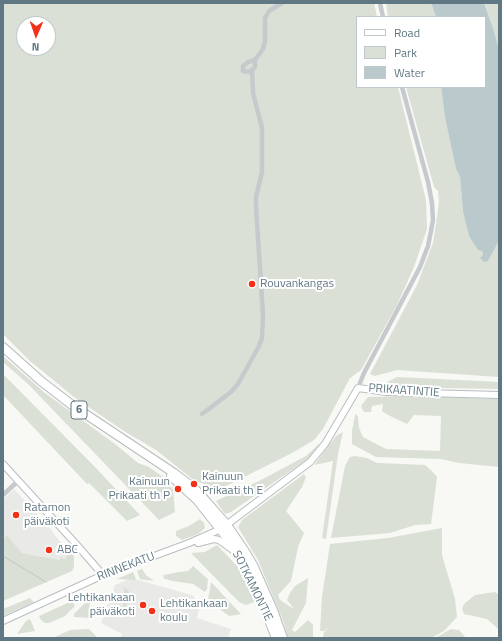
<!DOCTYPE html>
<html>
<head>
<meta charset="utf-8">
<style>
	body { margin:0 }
	#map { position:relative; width:502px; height:641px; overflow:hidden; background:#f8f8f5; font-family:"Titillium Web",sans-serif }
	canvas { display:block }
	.frame { position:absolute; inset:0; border:4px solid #607883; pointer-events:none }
	.legend { position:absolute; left:356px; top:16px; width:130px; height:72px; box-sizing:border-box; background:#fff; border:1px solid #bfc9cd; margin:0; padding:5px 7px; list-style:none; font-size:12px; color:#607883 }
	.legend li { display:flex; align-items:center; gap:8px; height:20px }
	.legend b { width:20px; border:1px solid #bfc9cd }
	.north { position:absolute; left:16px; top:16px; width:40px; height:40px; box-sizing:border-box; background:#fff; border:1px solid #bfc9cd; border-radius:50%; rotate:182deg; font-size:11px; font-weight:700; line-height:16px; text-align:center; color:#607883 }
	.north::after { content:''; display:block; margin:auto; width:14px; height:18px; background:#f33119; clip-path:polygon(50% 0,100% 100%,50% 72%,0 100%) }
</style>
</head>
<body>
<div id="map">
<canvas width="502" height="641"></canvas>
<div class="frame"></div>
<ul class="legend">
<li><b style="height:5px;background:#fff"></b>Road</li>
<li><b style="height:11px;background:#dae0d5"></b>Park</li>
<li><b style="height:11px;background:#bacacc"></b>Water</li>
</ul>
<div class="north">N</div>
</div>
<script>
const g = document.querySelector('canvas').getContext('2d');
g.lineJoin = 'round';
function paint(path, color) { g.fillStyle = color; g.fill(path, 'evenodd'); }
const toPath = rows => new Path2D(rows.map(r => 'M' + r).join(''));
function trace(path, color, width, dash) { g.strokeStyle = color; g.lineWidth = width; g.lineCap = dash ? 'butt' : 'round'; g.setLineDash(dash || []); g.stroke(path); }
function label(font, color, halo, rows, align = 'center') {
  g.font = font + ' "Titillium Web",sans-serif'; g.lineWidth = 4; g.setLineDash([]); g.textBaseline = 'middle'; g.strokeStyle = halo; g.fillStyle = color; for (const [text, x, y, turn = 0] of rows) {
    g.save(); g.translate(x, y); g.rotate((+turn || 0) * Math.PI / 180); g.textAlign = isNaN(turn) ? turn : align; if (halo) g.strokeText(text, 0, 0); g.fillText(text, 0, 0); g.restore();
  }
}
paint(toPath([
	[14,489,50,528,54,534,68,551,66,553,67,556,63,559,60,560,22,553,7,535,3,539,3,500],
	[131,578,192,595,200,605,197,618,231,629,228,638,121,638,122,634,101,623,115,585]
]), '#e9e9e8');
paint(toPath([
	[3,3,374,3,377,17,357,17,357,87,398,87,426,200,427,229,414,267,397,305,361,370,350,378,323,429,314,440,292,453,220,489,195,481,156,450,124,431,74,397,30,361,3,334,3,96,4,95,3,92],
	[24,24,48,24,48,48,24,48],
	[386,3,431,3,436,17,388,17],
	[484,3,499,3,499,49,493,28],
	[406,87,441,87,445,118,456,169,460,177,463,212,469,236,482,251,483,255,488,261,499,241,499,377,397,370,375,376,370,374,417,285,433,243,437,218,439,201,438,191,434,187],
	[3,356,45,393,115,444,138,463,149,467,166,479,173,490,175,512,159,520,28,384,3,362],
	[3,374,95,467,140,515,127,521,89,483,87,484,3,395],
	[397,377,499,382,499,389,387,387,381,386,385,383],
	[408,396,499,399,499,467,459,463,441,459,376,457,352,444,352,431,355,415,356,414,358,417,359,428,363,437,386,449,440,451,441,416,414,415,407,424,388,415,382,411,383,404,372,406,371,412,364,412,361,406,368,397],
	[343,432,338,454,326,539,322,538,333,461,314,465,336,436],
	[322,441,309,458,231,512,225,514,216,501,259,481,306,456],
	[355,456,367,458,377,463,425,465,432,471,437,477,431,524,415,525,390,533,331,538,345,466,350,457],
	[304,474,306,477,302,487,286,511,304,533,298,547,291,581,278,595,280,600,294,609,287,600,290,593,295,586,308,578,306,603,292,630,295,632,308,620,313,625,313,638,288,638,284,623,258,560,238,527,242,520],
	[200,519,204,523,205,528,198,534,182,540,176,536,176,531,189,526],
	[442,528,442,555,455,599,457,617,444,631,431,638,323,638,324,632,331,626,324,631,320,631,322,597,330,544,388,538],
	[7,535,22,553,60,560,61,557,64,559,67,556,66,553,68,551,74,556,74,567,72,571,3,601,3,539],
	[217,545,238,567,253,591,254,602,246,605,239,602,191,553,205,552],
	[193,566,208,579,207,589,205,592,193,584,172,581,163,578,164,575,179,572,188,571],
	[142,569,146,575,154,581,140,579,137,571],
	[133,572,136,579,135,580,117,579],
	[211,582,241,614,229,616,208,600],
	[122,587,126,588,129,591,126,607,123,607,124,588],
	[495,592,499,595,499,630,495,626,487,619,464,614,462,609,464,604,475,595],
	[93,597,93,599,90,599,89,616,92,616,93,618,74,617,74,614,88,600],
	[30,598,34,602,3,616,3,609],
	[72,601,75,606,65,616,49,623,45,623,41,620,39,616],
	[30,619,35,631,17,634,26,621],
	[89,629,98,638,53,638,70,630],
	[451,629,459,630,466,638,435,638]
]), '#dae0d5');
paint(toPath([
	[431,3,484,3,493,28,499,49,499,241,488,261,484,262,480,258,483,255,482,251,478,250,469,236,463,212,460,177,456,169,445,118,441,87,485,87,485,17,436,17]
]), '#bacacc');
trace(toPath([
	[3,556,46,582]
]), '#bacacc', 1);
const secondary = toPath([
	[3,464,76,544,103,575],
	[198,543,214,539,219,540,233,550],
	[3,621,103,575,189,543,221,529,310,462,325,444,358,388,387,392,499,395]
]);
const highway = toPath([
	[3,347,41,381,72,405,174,473,194,488,205,500,227,525,246,553,254,567,273,610,283,638],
	[171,476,197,500,231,543,255,584,276,638]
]);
trace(secondary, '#b7bec2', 8);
trace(highway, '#b7bcbf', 10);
trace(toPath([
	[380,3,383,17],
	[252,70,248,72,243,71,243,66,248,62,255,60],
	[358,388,364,373,420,267,428,246,431,231,433,220,432,203,428,182,402,87],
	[202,414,231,392,238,384,259,346,262,338,263,315,256,207,256,197,262,172,262,128,253,93,252,70,255,67,255,60,263,49,265,41,265,18,269,11,282,3],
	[3,495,18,481]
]), '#c5cacd', 4.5);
trace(secondary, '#fff', 6);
trace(highway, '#fff', 8);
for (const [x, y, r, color] of [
	[252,284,4,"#f33119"],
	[194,484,4,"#f33119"],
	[178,489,4,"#f33119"],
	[16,515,4,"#f33119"],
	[49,550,4,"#f33119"],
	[143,605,4,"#f33119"],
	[152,611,4,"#f33119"]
]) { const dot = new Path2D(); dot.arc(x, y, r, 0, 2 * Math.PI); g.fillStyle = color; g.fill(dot); trace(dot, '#fff', 1.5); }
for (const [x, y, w] of [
	[79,410,16]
]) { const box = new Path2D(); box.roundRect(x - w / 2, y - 9, w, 18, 3); g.fillStyle = '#fff'; g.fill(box); trace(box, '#607883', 1); }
label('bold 11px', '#607883', null, [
	["6",79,410]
]);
label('12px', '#607883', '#fff', [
	["Rouvankangas",260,284],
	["Kainuun",202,477],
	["Prikaati th E",202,491],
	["Kainuun",170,482,"right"],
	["Prikaati th P",170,496,"right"],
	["Ratamon",24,508],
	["päiväkoti",24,522],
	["ABC",57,550],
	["Lehtikankaan",135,598,"right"],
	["päiväkoti",135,612,"right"],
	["Lehtikankaan",160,604],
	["koulu",160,618]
], 'left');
label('12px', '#607883', '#fff', [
	["PRIKAATINTIE",404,391,4],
	["RINNEKATU",126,567,-21],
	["SOTKAMONTIE",252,586,64]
]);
</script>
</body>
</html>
